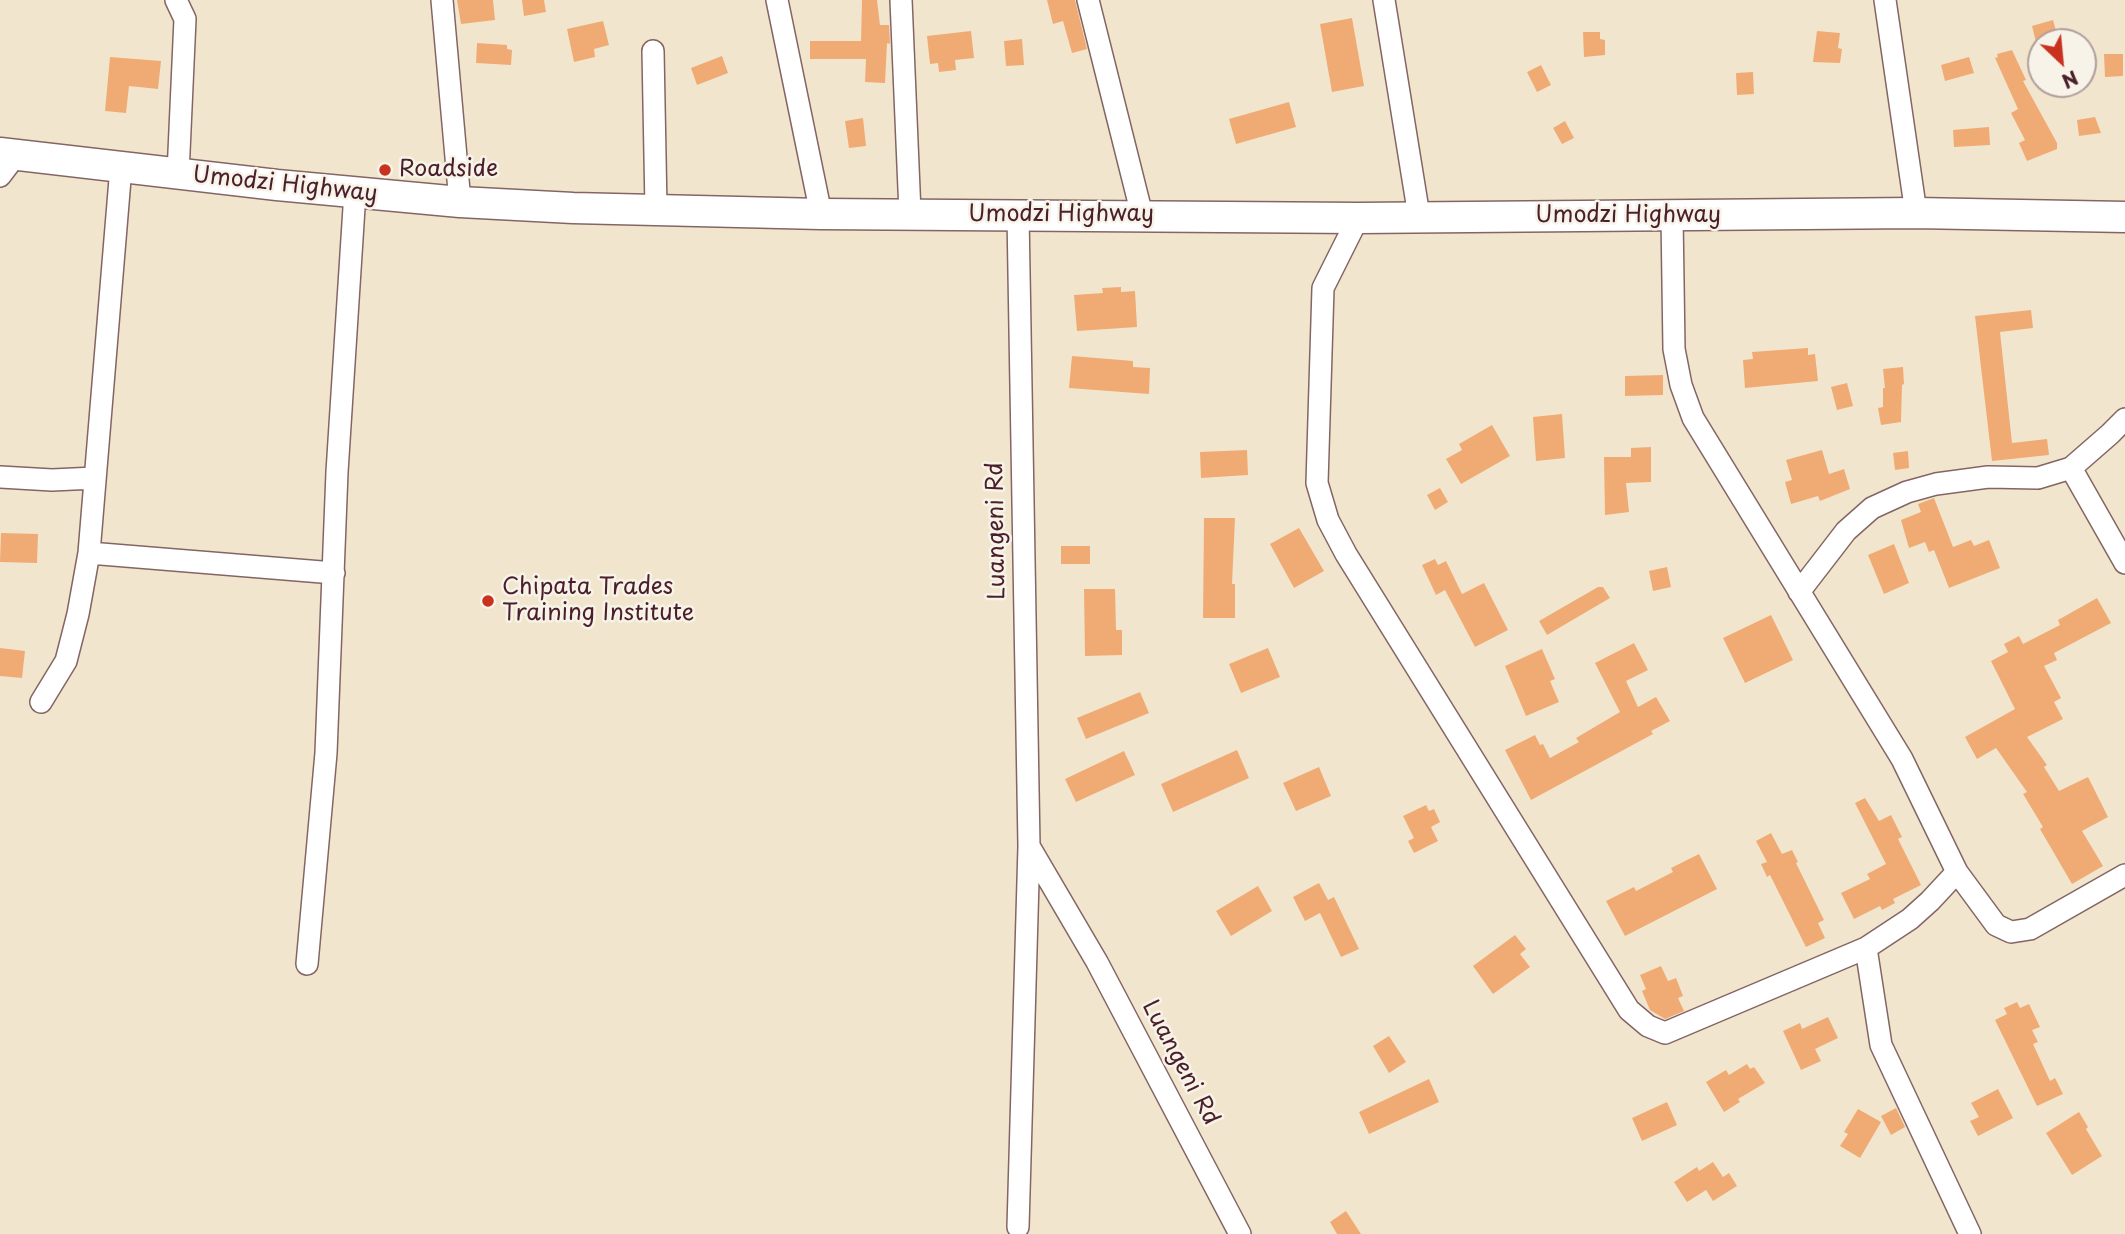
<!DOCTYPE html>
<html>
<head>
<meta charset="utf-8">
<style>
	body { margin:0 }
	#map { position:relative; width:2125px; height:1234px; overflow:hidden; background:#f1e6cd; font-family:"Playpen Sans",sans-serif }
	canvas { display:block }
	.north { position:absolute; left:2027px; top:28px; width:70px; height:70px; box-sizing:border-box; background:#f7f3e8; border:2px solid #b29e9c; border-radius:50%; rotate:154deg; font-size:19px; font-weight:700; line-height:28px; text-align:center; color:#4a1f2b }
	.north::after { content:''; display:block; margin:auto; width:24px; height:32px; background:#c8321e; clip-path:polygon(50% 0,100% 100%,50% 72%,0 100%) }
</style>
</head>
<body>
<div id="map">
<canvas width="2125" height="1234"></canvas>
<div class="north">N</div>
</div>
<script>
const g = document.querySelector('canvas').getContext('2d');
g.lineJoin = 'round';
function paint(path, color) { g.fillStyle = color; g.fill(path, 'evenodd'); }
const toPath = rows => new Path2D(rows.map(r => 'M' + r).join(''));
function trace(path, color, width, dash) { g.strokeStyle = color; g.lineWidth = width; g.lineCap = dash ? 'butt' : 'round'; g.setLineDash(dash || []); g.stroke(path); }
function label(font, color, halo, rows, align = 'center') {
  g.font = font + ' "Playpen Sans",sans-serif'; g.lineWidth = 5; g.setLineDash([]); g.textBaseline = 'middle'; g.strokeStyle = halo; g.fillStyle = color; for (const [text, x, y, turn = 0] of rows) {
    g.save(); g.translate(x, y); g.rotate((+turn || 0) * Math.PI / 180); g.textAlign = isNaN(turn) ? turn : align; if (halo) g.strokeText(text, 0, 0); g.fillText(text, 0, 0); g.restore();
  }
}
paint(toPath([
	[457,0,493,0,495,20,461,24],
	[522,0,544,0,546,12,524,16],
	[862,0,877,0,880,25,889,25,890,44,887,43,885,83,865,82,866,59,810,59,810,41,861,41],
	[1047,0,1075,0,1087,49,1072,53,1063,21,1053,24],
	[1352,18,1364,86,1332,92,1320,24],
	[2053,20,2059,42,2036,42,2032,26],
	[603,21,609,45,594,49,595,57,574,62,567,29],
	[971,31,974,58,955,60,956,70,939,72,938,63,930,64,927,36],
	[1817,31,1840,33,1838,48,1842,49,1840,63,1813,62],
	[1583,32,1600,32,1600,39,1605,40,1605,55,1584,57],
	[1022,39,1024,65,1006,66,1004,41],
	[477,43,507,45,507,49,512,50,511,65,476,63],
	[2012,50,2026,80,2023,81,2057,143,2057,149,2027,161,2019,143,2025,140,2011,113,2018,109,1995,58,1998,57,1997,54],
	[2104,54,2123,54,2123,76,2105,77],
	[722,56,728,73,697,85,691,68],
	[110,57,161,61,158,89,129,86,126,113,105,111],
	[1969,57,1974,73,1945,81,1941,65],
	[1541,65,1551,85,1537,92,1527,72],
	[1753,72,1754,94,1737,95,1736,73],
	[1289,102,1296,127,1236,144,1229,119],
	[2095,117,2101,133,2079,136,2077,120],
	[863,118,866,146,849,148,845,121],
	[1565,121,1574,138,1562,144,1553,128],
	[1989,127,1990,145,1954,147,1953,130],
	[1121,287,1121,292,1135,291,1137,327,1077,331,1074,295,1103,293,1102,288],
	[2031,310,2033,328,2000,332,2012,443,2047,439,2049,455,1992,461,1975,316],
	[1808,348,1808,355,1815,354,1818,381,1745,388,1743,360,1753,359,1752,352],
	[1072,356,1133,361,1133,367,1150,368,1149,394,1069,388],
	[1903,367,1904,384,1902,385,1901,422,1881,425,1878,408,1883,407,1883,388,1885,388,1883,369],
	[1663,375,1663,395,1625,396,1625,376],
	[1847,383,1853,406,1837,410,1831,387],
	[1562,414,1565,458,1536,461,1533,417],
	[1492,425,1510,456,1461,484,1446,459,1462,450,1459,444],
	[1651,447,1651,482,1626,483,1629,512,1605,515,1604,457,1631,457,1631,448],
	[1247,450,1248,475,1201,478,1200,452],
	[1822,450,1829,474,1844,469,1850,489,1820,501,1818,496,1791,504,1785,482,1792,480,1786,460],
	[1908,451,1909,468,1895,470,1893,453],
	[1440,488,1448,502,1435,510,1427,495],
	[1934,498,1953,547,1971,540,1974,546,1989,540,2000,568,1949,588,1934,550,1929,552,1925,542,1909,548,1901,520,1921,512,1918,504],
	[1204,518,1235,518,1232,584,1235,584,1235,618,1203,618],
	[1299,528,1324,571,1294,588,1270,544],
	[1,533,38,534,37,563,0,562],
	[1894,544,1909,583,1884,594,1868,555],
	[1061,546,1090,546,1090,564,1061,564],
	[1435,559,1438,565,1446,561,1462,594,1484,583,1508,630,1475,647,1445,590,1436,595,1422,565],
	[1667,567,1671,587,1653,591,1649,571],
	[1598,587,1603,587,1610,598,1547,635,1539,621],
	[1084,589,1115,589,1116,630,1122,630,1122,655,1085,656],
	[2097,598,2111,623,2054,653,2057,660,2044,666,2061,698,2054,702,2063,719,2027,737,2047,765,2044,767,2059,791,2088,777,2108,817,2082,831,2103,866,2072,884,2040,829,2043,827,2023,794,2027,792,1996,748,1977,759,1965,737,2015,709,1991,661,2008,652,2004,644,2019,636,2023,644,2060,625,2058,620],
	[1771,615,1793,660,1745,683,1723,638],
	[1634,643,1648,670,1626,681,1638,707,1656,697,1670,721,1651,731,1653,734,1531,800,1505,750,1535,735,1540,745,1543,744,1550,758,1579,742,1576,738,1620,712,1595,663],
	[0,648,25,651,22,678,0,676],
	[1268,648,1280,677,1241,693,1229,664],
	[1542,649,1555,679,1550,681,1559,702,1526,716,1505,666],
	[1140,692,1149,713,1086,739,1077,718],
	[1237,750,1249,778,1173,812,1161,784],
	[1124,751,1135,775,1076,802,1065,779],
	[1319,767,1331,796,1296,811,1283,783],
	[1865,798,1879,821,1891,815,1902,837,1898,839,1921,885,1893,899,1895,903,1882,910,1880,906,1854,919,1841,893,1870,879,1867,874,1886,864,1855,803],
	[1426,805,1429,811,1434,809,1440,822,1431,827,1438,841,1414,853,1408,841,1414,838,1403,816],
	[1771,833,1782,854,1792,850,1798,862,1796,863,1824,920,1818,923,1825,938,1806,947,1770,875,1767,877,1761,864,1767,862,1756,841],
	[1699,854,1717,889,1625,936,1606,901,1634,887,1636,891,1673,872,1671,868],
	[1319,883,1328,900,1334,897,1359,949,1341,957,1320,913,1305,921,1293,897],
	[1258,886,1272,911,1231,936,1216,911],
	[1515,935,1526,949,1520,954,1530,967,1493,994,1473,966],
	[1661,966,1668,981,1676,978,1683,996,1678,998,1684,1011,1665,1019,1650,1010,1642,991,1646,989,1640,975],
	[2017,1002,2020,1008,2029,1004,2040,1027,2032,1030,2038,1042,2033,1044,2050,1081,2055,1078,2063,1094,2037,1106,1995,1020,2007,1014,2004,1008],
	[1828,1017,1838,1038,1815,1049,1821,1061,1801,1070,1783,1031,1800,1023,1802,1029],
	[1389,1036,1406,1062,1389,1073,1373,1046],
	[1747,1064,1750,1069,1754,1067,1765,1083,1738,1099,1740,1102,1724,1112,1706,1082,1726,1070,1729,1075],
	[1429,1079,1439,1102,1369,1134,1359,1112],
	[1998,1089,2013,1118,1978,1136,1970,1121,1979,1117,1971,1103],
	[1667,1102,1677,1125,1642,1141,1632,1118],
	[1896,1108,1905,1127,1891,1135,1881,1116],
	[1858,1109,1881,1122,1860,1158,1840,1146,1848,1134,1844,1132],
	[2079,1112,2088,1127,2086,1129,2102,1156,2072,1175,2046,1133],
	[1713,1162,1723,1177,1729,1173,1737,1186,1713,1201,1706,1190,1687,1202,1674,1182,1697,1167,1699,1171],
	[1346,1211,1361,1234,1337,1234,1330,1222]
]), '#f0ab75');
const minor = toPath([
	[176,0,185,19,178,174],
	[442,0,460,202],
	[777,0,821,214],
	[901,0,910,213],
	[1088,0,1142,215],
	[1384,0,1419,216],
	[1885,0,1916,213],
	[653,51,656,209],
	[0,176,16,155],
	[1018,215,1029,846,1018,1227],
	[1672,216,1674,349,1681,385,1693,418,1902,759,1957,872,1930,901,1910,919,1866,948,1881,1045,1970,1234],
	[1358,218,1323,288,1317,483,1328,520,1346,554,1629,1010,1648,1026,1665,1033,1866,948],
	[2071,468,2125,563],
	[0,477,52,480,95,478],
	[89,553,334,573],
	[1799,592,1846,531,1872,508,1907,492,1936,484,1988,477,2038,478,2071,468,2110,434,2125,419],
	[41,702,66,661,78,614,89,553,121,167],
	[1029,846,1097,962,1240,1234],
	[1957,872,1996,925,2011,932,2030,929,2125,875],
	[307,964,326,753,337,472,355,192]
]);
const highway = toPath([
	[0,153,277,185,460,202,573,208,821,214,1358,218,1916,213,2125,217]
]);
trace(minor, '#846564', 24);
trace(highway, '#846564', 33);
trace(minor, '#fff', 21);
trace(highway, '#fff', 30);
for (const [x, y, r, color] of [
	[385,170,7,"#c8321e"],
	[488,601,7,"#c8321e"]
]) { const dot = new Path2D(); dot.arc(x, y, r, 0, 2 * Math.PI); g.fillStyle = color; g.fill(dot); trace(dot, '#f7f3e8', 2.5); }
label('23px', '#4a1f2b', '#f7f3e8', [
	["Roadside",399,170],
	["Chipata Trades",502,588],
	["Training Institute",502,614]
], 'left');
label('23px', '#4a1f2b', '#f7f3e8', [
	["Umodzi Highway",285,185,6],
	["Umodzi Highway",1061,215],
	["Umodzi Highway",1628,216],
	["Luangeni Rd",997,531,-91],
	["Luangeni Rd",1180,1063,62]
]);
</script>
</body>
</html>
